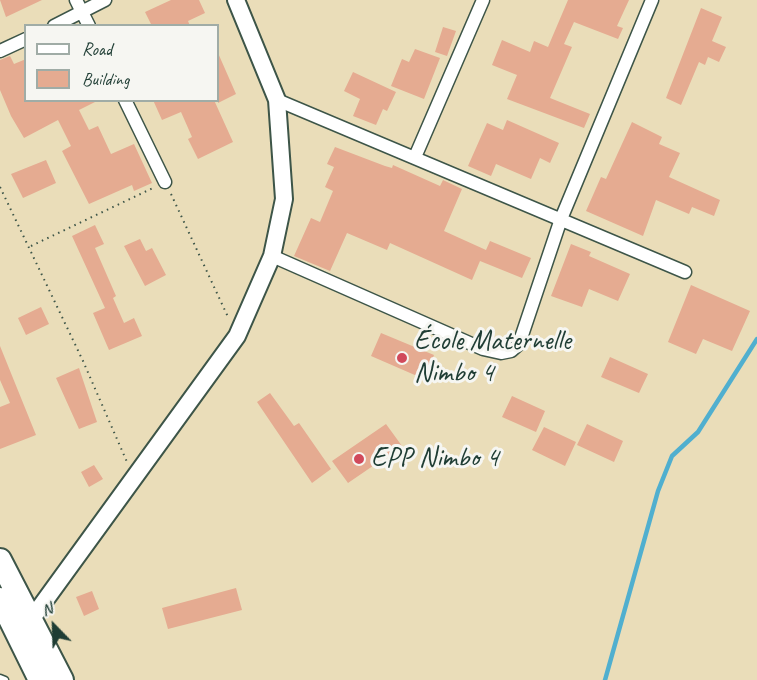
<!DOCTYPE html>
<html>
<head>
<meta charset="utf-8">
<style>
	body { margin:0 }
	#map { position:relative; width:757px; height:680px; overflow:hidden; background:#eaddb9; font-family:Caveat,sans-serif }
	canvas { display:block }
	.legend { position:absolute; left:24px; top:24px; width:195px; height:78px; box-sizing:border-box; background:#f6f6f2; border:2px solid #a0aca6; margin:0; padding:8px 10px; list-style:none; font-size:18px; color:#1f3d34 }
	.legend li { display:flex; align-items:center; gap:12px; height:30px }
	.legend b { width:30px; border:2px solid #a0aca6 }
	.north { position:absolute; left:24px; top:596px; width:60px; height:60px; -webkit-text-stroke:4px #f6f6f2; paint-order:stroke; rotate:337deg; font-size:16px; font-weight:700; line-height:24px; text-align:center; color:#1f3d34 }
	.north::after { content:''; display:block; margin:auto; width:21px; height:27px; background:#1f3d34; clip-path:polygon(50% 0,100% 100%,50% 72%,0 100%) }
</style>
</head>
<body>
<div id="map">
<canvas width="757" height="680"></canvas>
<ul class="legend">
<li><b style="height:8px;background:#fff"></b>Road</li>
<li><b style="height:16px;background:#e5ab91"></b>Building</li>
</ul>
<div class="north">N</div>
</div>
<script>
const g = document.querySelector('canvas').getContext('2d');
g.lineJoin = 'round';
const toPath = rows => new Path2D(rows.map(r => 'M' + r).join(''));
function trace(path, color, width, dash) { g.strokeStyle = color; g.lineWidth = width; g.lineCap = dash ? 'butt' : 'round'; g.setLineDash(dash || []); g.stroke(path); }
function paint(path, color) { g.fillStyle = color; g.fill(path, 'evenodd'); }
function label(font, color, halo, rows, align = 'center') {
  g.font = font + ' Caveat,sans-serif'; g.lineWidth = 6; g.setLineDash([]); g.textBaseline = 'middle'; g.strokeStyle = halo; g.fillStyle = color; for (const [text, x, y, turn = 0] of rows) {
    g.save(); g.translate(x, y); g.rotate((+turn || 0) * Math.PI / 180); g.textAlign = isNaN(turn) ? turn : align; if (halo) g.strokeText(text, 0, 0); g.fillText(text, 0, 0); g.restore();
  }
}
trace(toPath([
	[605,680,658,491,672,456,698,432,757,339]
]), '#50afcf', 4.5);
paint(toPath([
	[0,0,42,0,6,17],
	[171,0,199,0,205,13,188,21,190,26,152,26,145,12],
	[568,0,629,0,617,26,623,28,618,39,574,22,564,44,572,47,550,98,590,114,584,128,507,99,517,75,492,65,502,40,530,52,534,41,548,47],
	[701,8,722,17,712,41,726,47,719,62,708,57,705,65,699,62,681,105,666,98],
	[443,27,456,31,447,56,435,52],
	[415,49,440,58,424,99,391,86,402,59,409,62],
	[218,53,236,94,218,103],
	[10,56,14,64,26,59,26,100,99,100,79,110,89,130,98,126,111,154,134,144,152,183,134,191,132,185,89,204,62,151,71,146,58,120,24,138,11,116,0,90,0,60],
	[353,72,396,92,387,111,383,109,376,125,353,116,360,99,344,91],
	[153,100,214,100,233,142,198,159,188,139,192,137,181,112,162,120],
	[507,120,559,143,550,163,540,158,531,179,496,164,491,176,468,166,487,123,503,130],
	[632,122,662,137,659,144,680,153,669,177,720,200,714,216,692,207,689,214,656,200,643,236,586,211,601,177,606,179],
	[335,147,385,166,392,168,393,165,440,186,443,180,462,189,444,231,486,250,490,241,531,258,522,278,480,261,472,280,390,243,387,250,347,233,330,271,294,256,311,218,320,222,333,191,325,187,334,167,327,164],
	[46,160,56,183,23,198,11,174],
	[95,225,104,244,95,248,116,296,113,298,124,323,134,318,142,336,109,350,93,313,105,308,72,236],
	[140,239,146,251,152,248,166,275,145,286,124,246],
	[571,244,591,252,589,256,630,274,618,301,589,289,582,307,551,296],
	[691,285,750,311,732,351,703,339,696,354,668,342],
	[41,307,49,324,26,335,18,318],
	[381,333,434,355,424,379,371,356],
	[0,346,36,435,0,449,0,407,10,403,0,380],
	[610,357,648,374,639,393,601,377],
	[79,368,97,422,79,429,56,378],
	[270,393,294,426,299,423,331,469,312,483,257,402],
	[512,396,545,411,536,432,502,417],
	[386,424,402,446,348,483,332,461],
	[587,424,623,441,614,462,577,445],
	[544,427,576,442,565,466,532,450],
	[94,465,103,479,89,487,81,472],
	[236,588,242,610,168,629,162,608],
	[92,591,99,609,84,616,76,597]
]), '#e5ab91');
const lane = toPath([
	[0,678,5,680]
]);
const street = toPath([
	[76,0,89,26],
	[54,26,105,0],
	[0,51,26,39],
	[125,100,165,182],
	[277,100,685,272],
	[415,157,483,0],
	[272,256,483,349,501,353,511,351,519,344,561,219,652,0]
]);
const secondary = toPath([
	[25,628,237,336,272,256,284,199,277,100,236,0]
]);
const highway = toPath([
	[0,560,62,680],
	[0,599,40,680]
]);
trace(lane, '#3d5548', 9);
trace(street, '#3d5548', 15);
trace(secondary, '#3d5548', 20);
trace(highway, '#3d5548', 26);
trace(toPath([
	[0,187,83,361,127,462],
	[171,194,228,317],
	[31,246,153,188]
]), '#3d5548', 2, [1.5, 4.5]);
trace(lane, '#fff', 6);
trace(street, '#fff', 12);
trace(secondary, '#fff', 16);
trace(highway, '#fff', 22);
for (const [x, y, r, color] of [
	[402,358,6,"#d1495b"],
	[359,459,6,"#d1495b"]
]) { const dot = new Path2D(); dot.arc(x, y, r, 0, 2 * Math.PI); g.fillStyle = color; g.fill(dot); trace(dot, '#f6f6f2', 2); }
label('28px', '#1f3d34', '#f6f6f2', [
	["École Maternelle",414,342],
	["Nimbo 4",414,374],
	["EPP Nimbo 4",371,459]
], 'left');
</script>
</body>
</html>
